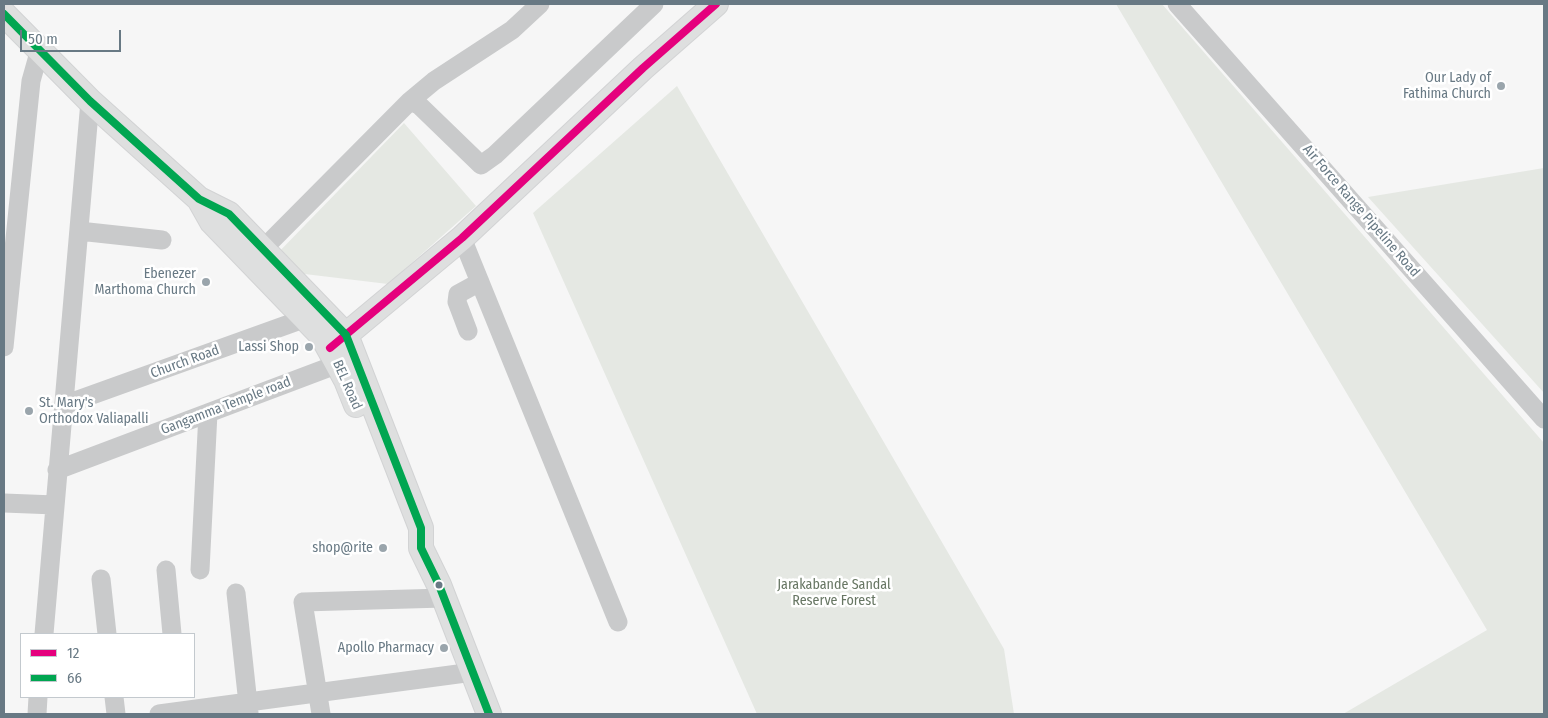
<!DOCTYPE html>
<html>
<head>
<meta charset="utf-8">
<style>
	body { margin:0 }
	#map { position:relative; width:1548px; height:718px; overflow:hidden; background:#f6f6f6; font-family:"Fira Sans Condensed",sans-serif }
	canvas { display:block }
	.frame { position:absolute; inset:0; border:5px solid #687984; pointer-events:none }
	.legend { position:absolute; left:20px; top:633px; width:175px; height:65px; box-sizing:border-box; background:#fff; border:1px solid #c3c9ce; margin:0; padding:6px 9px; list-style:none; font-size:15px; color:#687984 }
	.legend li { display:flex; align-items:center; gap:10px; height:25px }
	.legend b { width:25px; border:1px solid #c3c9ce }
	.scale { position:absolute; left:20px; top:30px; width:101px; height:22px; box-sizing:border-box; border:2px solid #687984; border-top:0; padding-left:6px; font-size:15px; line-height:18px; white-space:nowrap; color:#687984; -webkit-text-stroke:4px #fff; paint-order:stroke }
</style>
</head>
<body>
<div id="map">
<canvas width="1548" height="718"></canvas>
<div class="frame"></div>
<ul class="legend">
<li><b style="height:6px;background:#e5007d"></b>12</li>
<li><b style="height:6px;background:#00a651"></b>66</li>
</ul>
<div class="scale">50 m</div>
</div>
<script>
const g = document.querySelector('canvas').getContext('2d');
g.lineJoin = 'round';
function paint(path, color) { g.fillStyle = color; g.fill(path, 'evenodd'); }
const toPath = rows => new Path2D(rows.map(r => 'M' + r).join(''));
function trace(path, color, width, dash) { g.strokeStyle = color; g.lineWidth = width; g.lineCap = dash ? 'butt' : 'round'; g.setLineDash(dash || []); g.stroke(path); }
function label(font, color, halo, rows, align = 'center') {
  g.font = font + ' "Fira Sans Condensed",sans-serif'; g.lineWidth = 5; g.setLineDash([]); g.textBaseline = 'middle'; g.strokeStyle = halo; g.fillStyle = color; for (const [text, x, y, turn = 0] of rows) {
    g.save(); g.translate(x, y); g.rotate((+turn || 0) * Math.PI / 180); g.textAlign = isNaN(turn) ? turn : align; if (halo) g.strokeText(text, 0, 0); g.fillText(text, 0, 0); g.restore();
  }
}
paint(toPath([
	[1116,4,1162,4,1544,443,1544,714,1343,714,1487,630],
	[677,86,1004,649,1014,714,757,714,533,213],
	[404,123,476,206,388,284,288,272,273,258],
	[1544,168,1544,393,1368,197]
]), '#e5e8e3');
const major = toPath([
	[4,14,90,101,199,199,229,214,346,335,421,528,421,548,439,585,489,714],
	[199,199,212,222,322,336,346,380,356,405],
	[330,348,462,238,643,68,716,4]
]);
trace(major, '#d2d3d4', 26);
trace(toPath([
	[1177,4,1544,419],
	[410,101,419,105,481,165,495,155,654,4],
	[79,231,162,240],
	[462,238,618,622],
	[263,249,410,101,434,81,512,30,540,4],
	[468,331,457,302,458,294,480,282],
	[4,347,31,81,40,49],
	[64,405,306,318],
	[57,470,338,364],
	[4,503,55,505],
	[166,570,172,634],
	[200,570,208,413],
	[101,579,107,634],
	[236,593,249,713],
	[44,634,90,101],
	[114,697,116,714],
	[37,714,38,697],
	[159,714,473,672],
	[321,714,303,602,444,598]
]), '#c9cacb', 19);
trace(major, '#dedfdf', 24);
trace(toPath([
	[330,348,462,238,643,68,716,4]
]), '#e5007d', 8);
trace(toPath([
	[4,14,90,101,199,199,229,214,346,335,421,528,421,548,439,585,489,714]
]), '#00a651', 8);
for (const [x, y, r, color] of [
	[1501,86,5,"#9aa5ac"],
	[206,282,5,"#9aa5ac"],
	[309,347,5,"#9aa5ac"],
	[29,411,5,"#9aa5ac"],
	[383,548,5,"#9aa5ac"],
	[439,585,4.5,"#687984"],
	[444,648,5,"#9aa5ac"]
]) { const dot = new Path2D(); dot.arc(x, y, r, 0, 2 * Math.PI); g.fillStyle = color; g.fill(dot); trace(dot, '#fff', 2); }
label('14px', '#687984', '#fff', [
	["Our Lady of",1491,78],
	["Fathima Church",1491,94],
	["Ebenezer",196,274],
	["Marthoma Church",196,290],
	["Lassi Shop",299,347],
	["St. Mary's",39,403,"left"],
	["Orthodox Valiapalli",39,419,"left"],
	["shop@rite",373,548],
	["Apollo Pharmacy",434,648]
], 'right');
label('14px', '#687984', '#fff', [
	["Air Force Range Pipeline Road",1361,211,49],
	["Church Road",185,362,-20],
	["BEL Road",347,385,66],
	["Gangamma Temple road",226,406,-21]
]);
label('14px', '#677663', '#fff', [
	["Jarakabande Sandal",834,585],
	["Reserve Forest",834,601]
]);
</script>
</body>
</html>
